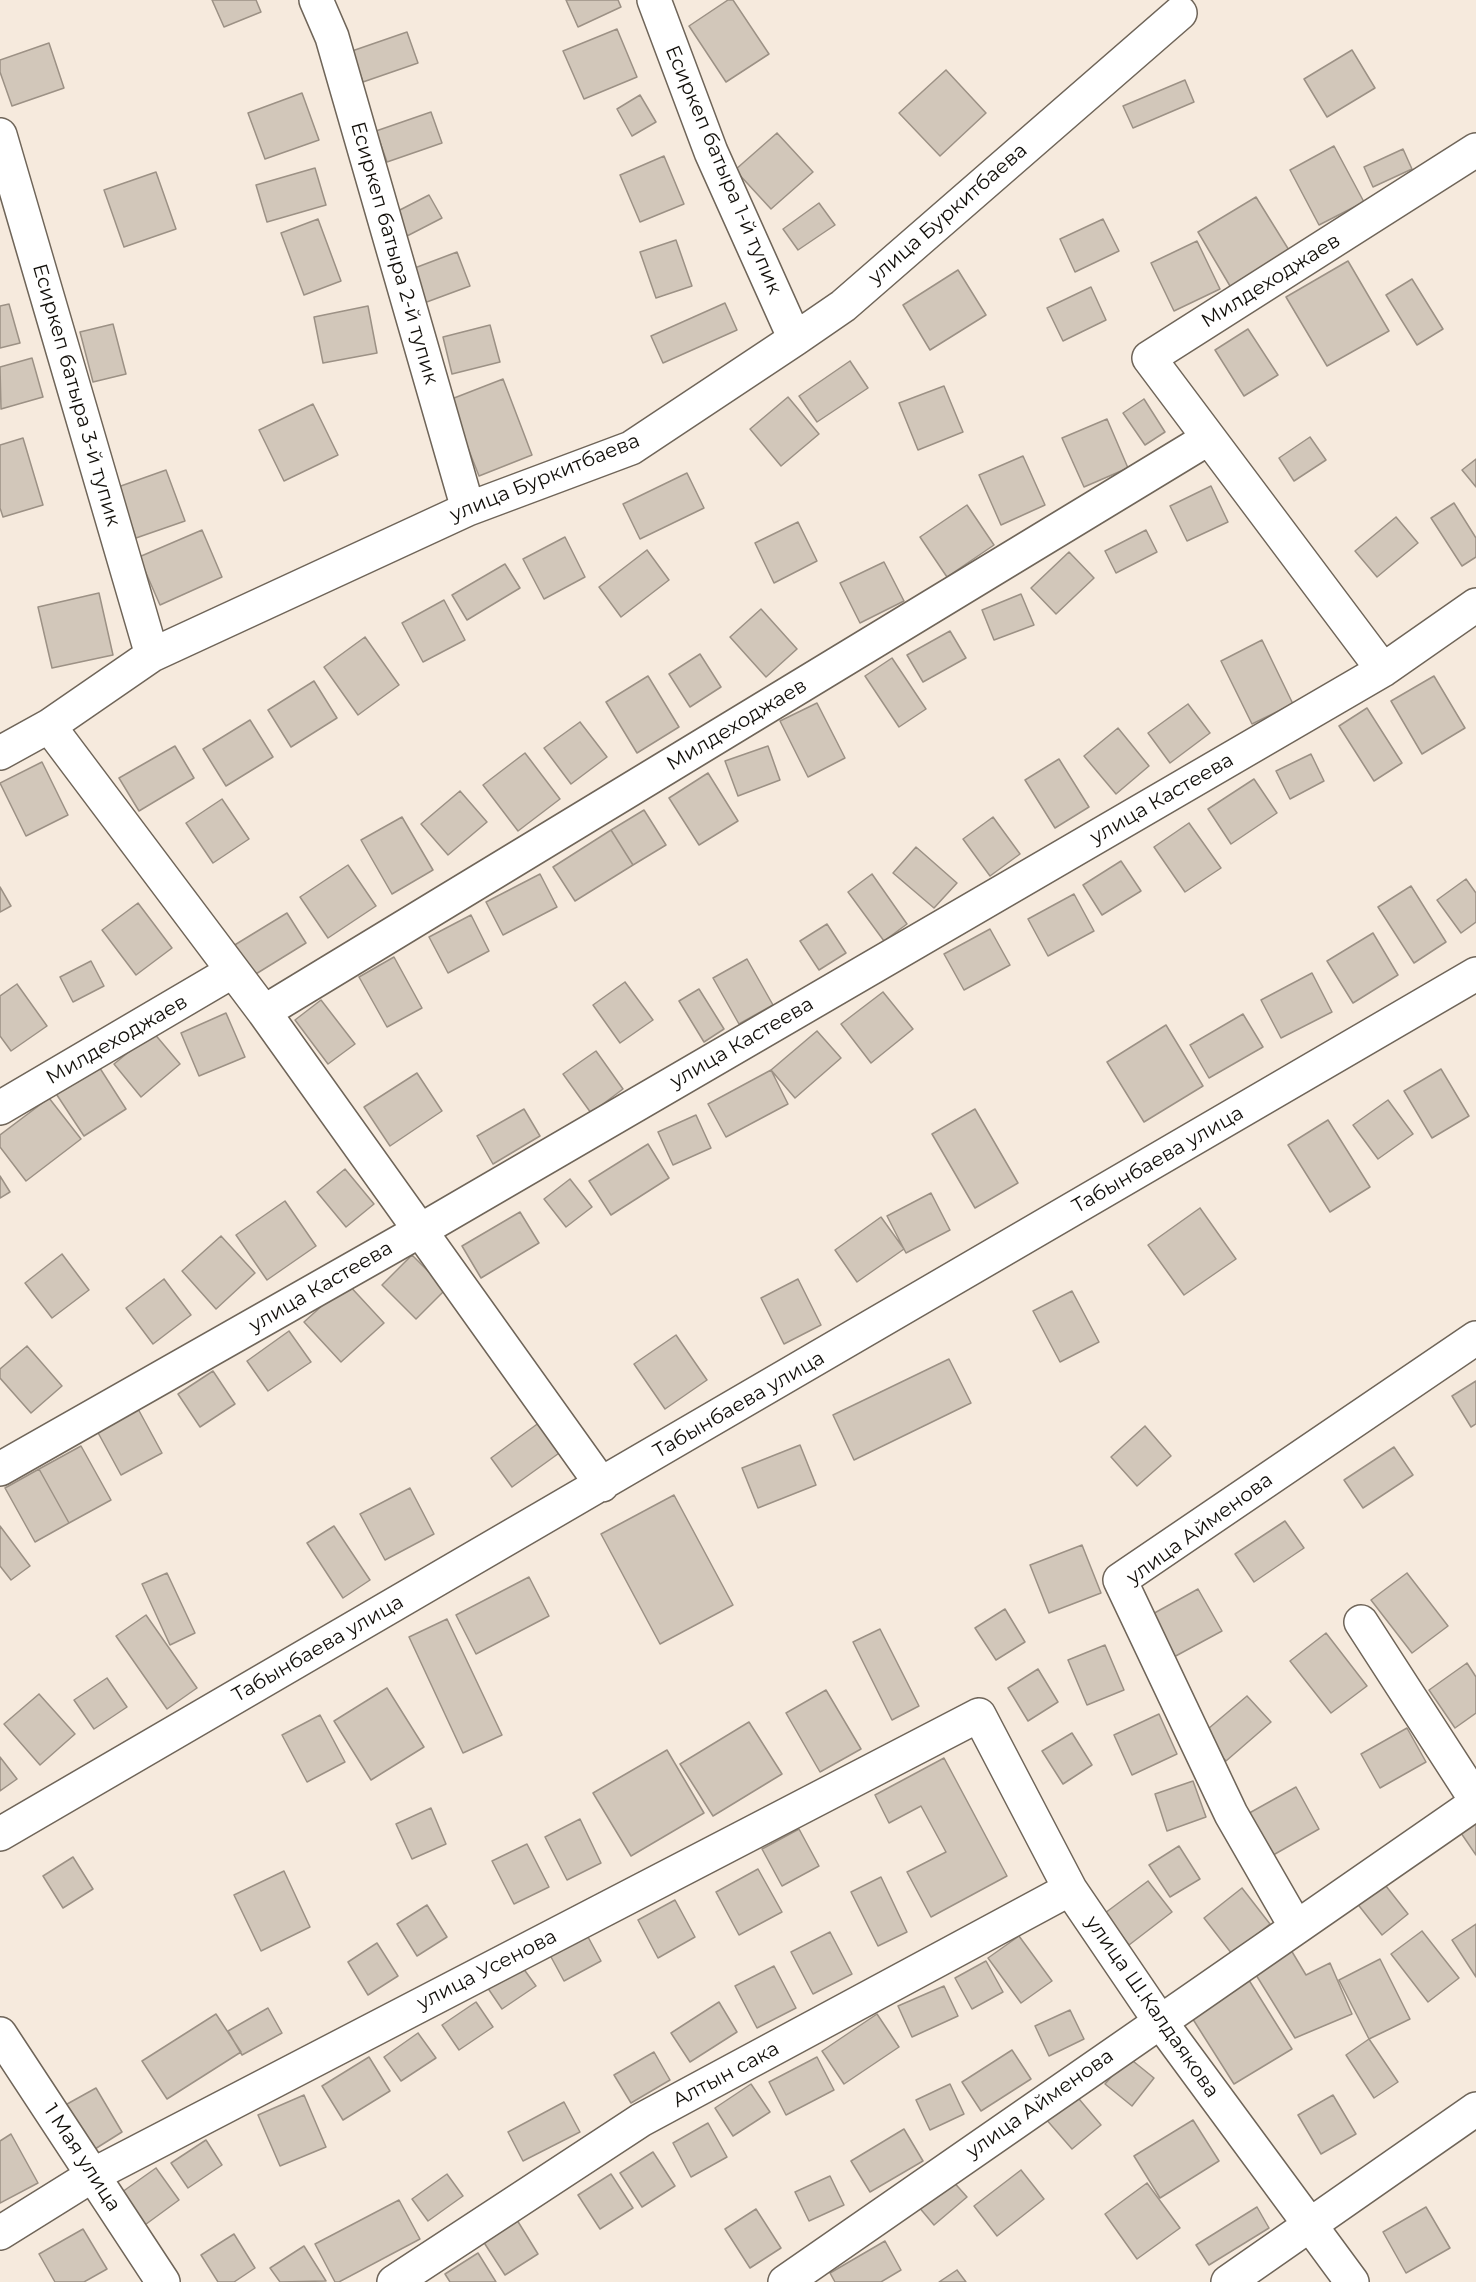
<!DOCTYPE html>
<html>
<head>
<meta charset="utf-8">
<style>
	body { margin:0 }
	canvas { display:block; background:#f6eadd }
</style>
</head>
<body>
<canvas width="1476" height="2282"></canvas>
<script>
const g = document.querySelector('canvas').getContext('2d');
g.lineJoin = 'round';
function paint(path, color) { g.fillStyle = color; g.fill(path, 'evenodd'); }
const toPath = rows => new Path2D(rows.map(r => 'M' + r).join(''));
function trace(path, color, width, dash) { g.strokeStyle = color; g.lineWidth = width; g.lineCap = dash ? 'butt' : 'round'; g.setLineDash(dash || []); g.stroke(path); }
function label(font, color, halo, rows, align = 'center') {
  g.font = font + ' Montserrat,sans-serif'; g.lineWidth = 5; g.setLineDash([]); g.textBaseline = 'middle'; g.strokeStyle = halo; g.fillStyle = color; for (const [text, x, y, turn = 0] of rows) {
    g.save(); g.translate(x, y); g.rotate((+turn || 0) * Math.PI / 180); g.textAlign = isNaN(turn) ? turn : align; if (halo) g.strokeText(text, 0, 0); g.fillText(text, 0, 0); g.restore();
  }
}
const building = toPath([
	[212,0,256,0,261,12,224,27,212,0],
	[566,0,618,0,621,7,578,27,566,0],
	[728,0,733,0,769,54,726,82,689,26,728,0],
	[617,29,637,77,584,99,563,51,617,29],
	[407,32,418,63,363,82,352,51,407,32],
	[49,43,64,88,12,106,0,72,0,60,49,43],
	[1352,50,1375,88,1327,117,1304,79,1352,50],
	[946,70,986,113,940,156,899,113,946,70],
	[1185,80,1194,102,1133,128,1123,106,1185,80],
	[302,93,319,140,265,159,248,113,302,93],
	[640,95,656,122,632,136,617,109,640,95],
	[431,112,442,143,387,162,376,131,431,112],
	[777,133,813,172,771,209,735,170,777,133],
	[1334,146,1364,202,1319,225,1290,170,1334,146],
	[1403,149,1412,169,1373,187,1364,167,1403,149],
	[664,156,684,204,640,222,620,175,664,156],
	[315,168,326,205,267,222,256,185,315,168],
	[156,172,176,229,124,247,104,190,156,172],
	[429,195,442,218,407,236,394,213,429,195],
	[1256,197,1292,255,1233,291,1198,232,1256,197],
	[819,203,835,225,798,250,783,229,819,203],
	[318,219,341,281,304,295,281,233,318,219],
	[1103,219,1119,251,1075,272,1060,239,1103,219],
	[676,240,692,286,656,298,640,252,676,240],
	[1197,241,1220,289,1174,311,1151,263,1197,241],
	[457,252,470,286,424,303,412,269,457,252],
	[1348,261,1389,331,1327,366,1286,297,1348,261],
	[958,270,986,315,930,350,903,305,958,270],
	[1412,279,1443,329,1417,345,1386,295,1412,279],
	[1091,287,1106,320,1063,341,1047,308,1091,287],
	[725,303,737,330,663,363,651,336,725,303],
	[9,304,20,343,0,348,0,306,9,304],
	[368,306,377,353,323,363,314,317,368,306],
	[113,324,126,374,93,382,80,332,113,324],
	[490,325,500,362,452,374,443,337,490,325],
	[1248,329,1278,375,1244,396,1215,350,1248,329],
	[32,358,43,397,1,409,0,367,32,358],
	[850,361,868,388,817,422,799,396,850,361],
	[503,379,532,455,479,476,449,400,503,379],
	[944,386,963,432,918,450,899,403,944,386],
	[788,397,819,434,781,466,750,429,788,397],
	[1144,399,1165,432,1145,445,1123,413,1144,399],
	[313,404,338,455,284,481,259,430,313,404],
	[1107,419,1128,468,1084,487,1062,438,1107,419],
	[1310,437,1326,460,1294,481,1279,458,1310,437],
	[23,438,43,505,3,517,0,508,0,445,23,438],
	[1023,456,1045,505,1001,525,979,475,1023,456],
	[1476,459,1476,487,1462,470,1476,459],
	[166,470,185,521,136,538,118,487,166,470],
	[687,473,704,508,640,539,623,504,687,473],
	[1211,486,1228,522,1187,541,1170,506,1211,486],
	[1454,503,1476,538,1476,557,1462,566,1431,518,1454,503],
	[967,505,994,545,947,577,920,537,967,505],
	[1396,517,1418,543,1377,577,1355,551,1396,517],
	[798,522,817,561,774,583,755,543,798,522],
	[202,530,222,577,160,605,139,557,202,530],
	[1146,530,1157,552,1116,573,1105,551,1146,530],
	[565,537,585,577,544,599,523,559,565,537],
	[647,550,669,580,621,617,599,587,647,550],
	[1069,552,1094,578,1056,614,1031,588,1069,552],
	[884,562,904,601,860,623,840,583,884,562],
	[505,564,520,588,467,620,452,595,505,564],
	[99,593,113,655,52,668,38,607,99,593],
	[1021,594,1034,625,994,640,982,610,1021,594],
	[444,600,465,640,423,662,402,623,444,600],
	[761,609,797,649,766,677,730,637,761,609],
	[950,631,966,658,923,682,907,655,950,631],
	[365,637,399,685,358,715,324,667,365,637],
	[1262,640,1293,704,1252,724,1221,661,1262,640],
	[700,654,721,687,690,707,669,674,700,654],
	[892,658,926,709,899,727,865,676,892,658],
	[648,676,679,727,637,753,606,702,648,676],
	[1434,676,1465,728,1422,754,1391,701,1434,676],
	[314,681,337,718,291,747,268,710,314,681],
	[817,703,845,758,808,777,780,721,817,703],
	[1188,704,1210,733,1170,763,1148,733,1188,704],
	[1367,708,1402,763,1374,781,1339,726,1367,708],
	[250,720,273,757,226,786,203,749,250,720],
	[580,722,607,757,571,784,544,748,580,722],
	[1118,728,1149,766,1116,794,1084,756,1118,728],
	[175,746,194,778,139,811,119,778,175,746],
	[768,746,780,780,738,796,725,761,768,746],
	[525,753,560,799,518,831,483,785,525,753],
	[1311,754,1324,781,1290,799,1276,771,1311,754],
	[1059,759,1089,807,1055,828,1025,780,1059,759],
	[42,762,68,815,26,836,0,783,42,762],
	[708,773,738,821,699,845,669,798,708,773],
	[1254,779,1277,813,1231,844,1208,809,1254,779],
	[460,791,487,822,448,855,421,824,460,791],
	[222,799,249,839,213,863,186,823,222,799],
	[644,810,666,845,633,865,611,830,644,810],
	[402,817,433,870,392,894,361,840,402,817],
	[993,817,1020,854,990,876,963,839,993,817],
	[1189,823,1221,868,1185,892,1154,847,1189,823],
	[611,830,633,865,575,901,553,867,611,830],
	[916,847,957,883,934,908,893,873,916,847],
	[1121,861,1141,891,1102,915,1083,885,1121,861],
	[348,865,376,906,328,938,300,897,348,865],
	[540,874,557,907,503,935,486,902,540,874],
	[872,874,907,924,884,941,848,892,872,874],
	[1466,879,1476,893,1476,922,1461,933,1437,900,1466,879],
	[1411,886,1446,942,1414,963,1378,907,1411,886],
	[0,887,11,906,0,912,0,887],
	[1074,894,1094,931,1048,956,1028,919,1074,894],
	[138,903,172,948,136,975,102,930,138,903],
	[287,913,306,943,251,977,233,946,287,913],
	[471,915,489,951,448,973,429,937,471,915],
	[827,924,846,953,819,970,800,941,827,924],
	[990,929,1010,965,964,990,944,954,990,929],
	[1373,933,1398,975,1353,1003,1327,961,1373,933],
	[394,957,422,1008,387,1027,359,977,394,957],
	[747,959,773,1005,739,1024,713,978,747,959],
	[91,961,104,986,73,1002,60,977,91,961],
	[1312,973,1332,1012,1281,1038,1261,1000,1312,973],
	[625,982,653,1020,620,1043,593,1005,625,982],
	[17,984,47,1026,11,1051,0,1036,0,996,17,984],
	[699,989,724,1029,704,1042,679,1001,699,989],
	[883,992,913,1029,871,1063,841,1024,883,992],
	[321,1000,355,1044,328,1064,295,1020,321,1000],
	[226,1013,245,1057,199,1076,181,1033,226,1013],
	[1243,1014,1263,1047,1209,1078,1190,1045,1243,1014],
	[1166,1025,1203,1086,1144,1122,1107,1062,1166,1025],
	[817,1031,841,1058,795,1098,771,1070,817,1031],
	[153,1032,180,1064,141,1097,114,1064,153,1032],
	[596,1051,623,1089,591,1113,563,1074,596,1051],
	[96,1062,126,1109,84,1136,53,1089,96,1062],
	[1441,1069,1469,1116,1432,1138,1404,1091,1441,1069],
	[771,1070,788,1104,726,1137,708,1104,771,1070],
	[417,1073,442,1111,390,1146,364,1107,417,1073],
	[49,1098,81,1139,26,1181,0,1147,0,1135,49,1098],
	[1388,1100,1413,1134,1378,1159,1353,1125,1388,1100],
	[524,1109,540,1136,493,1164,477,1136,524,1109],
	[975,1109,1018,1183,975,1208,932,1134,975,1109],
	[696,1115,711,1148,673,1165,658,1132,696,1115],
	[1328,1120,1370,1187,1330,1212,1288,1145,1328,1120],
	[648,1144,669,1178,611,1215,589,1181,648,1144],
	[345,1169,374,1204,346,1227,317,1192,345,1169],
	[0,1176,10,1192,0,1198,0,1176],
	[570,1179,592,1207,566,1227,544,1199,570,1179],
	[931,1193,950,1230,906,1253,887,1216,931,1193],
	[285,1201,316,1246,267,1280,236,1235,285,1201],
	[1200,1208,1236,1259,1184,1295,1148,1245,1200,1208],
	[520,1212,539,1243,481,1278,462,1246,520,1212],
	[881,1217,904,1249,857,1282,835,1250,881,1217],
	[221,1236,255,1273,216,1309,182,1271,221,1236],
	[62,1254,89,1290,52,1318,25,1283,62,1254],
	[412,1255,446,1289,416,1319,382,1285,412,1255],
	[164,1279,191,1315,153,1344,126,1308,164,1279],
	[798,1279,821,1325,784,1344,761,1298,798,1279],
	[347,1283,384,1323,341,1362,304,1322,347,1283],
	[1072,1291,1099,1342,1060,1362,1033,1311,1072,1291],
	[289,1331,311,1362,268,1391,247,1361,289,1331],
	[676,1335,707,1380,665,1409,634,1364,676,1335],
	[27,1346,62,1386,31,1413,0,1378,0,1369,27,1346],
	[949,1359,971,1403,854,1460,833,1415,949,1359],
	[213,1371,235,1404,200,1427,178,1394,213,1371],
	[1476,1381,1476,1424,1471,1427,1452,1396,1476,1381],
	[137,1407,162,1453,121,1475,96,1429,137,1407],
	[540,1422,562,1451,512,1487,491,1458,540,1422],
	[1145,1426,1171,1456,1137,1486,1111,1457,1145,1426],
	[800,1445,816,1485,758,1508,742,1468,800,1445],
	[81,1446,111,1500,69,1523,39,1469,81,1446],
	[1394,1447,1413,1475,1363,1508,1344,1480,1394,1447],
	[39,1469,69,1523,35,1542,5,1488,39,1469],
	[410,1488,434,1534,385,1560,360,1514,410,1488],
	[674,1495,733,1605,660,1644,601,1534,674,1495],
	[1285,1521,1304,1548,1254,1582,1235,1554,1285,1521],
	[0,1526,30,1566,11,1580,0,1566,0,1526],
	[334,1526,370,1580,343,1598,307,1543,334,1526],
	[1082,1545,1101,1593,1049,1613,1030,1565,1082,1545],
	[167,1573,195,1633,170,1645,142,1584,167,1573],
	[1407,1573,1448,1626,1412,1653,1371,1600,1407,1573],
	[529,1577,549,1616,476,1654,456,1615,529,1577],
	[1198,1589,1222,1631,1172,1658,1149,1616,1198,1589],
	[1005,1609,1025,1642,996,1660,975,1628,1005,1609],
	[146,1615,197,1688,167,1709,116,1636,146,1615],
	[447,1619,502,1735,463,1753,409,1637,447,1619],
	[880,1629,919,1706,892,1720,853,1642,880,1629],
	[1326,1633,1367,1686,1331,1713,1290,1661,1326,1633],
	[1105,1645,1124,1690,1087,1705,1068,1660,1105,1645],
	[1467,1663,1476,1677,1476,1713,1455,1728,1429,1690,1467,1663],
	[1038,1669,1058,1702,1028,1721,1008,1688,1038,1669],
	[107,1678,127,1707,94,1729,74,1700,107,1678],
	[387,1688,424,1747,371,1780,334,1721,387,1688],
	[826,1690,861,1749,820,1772,786,1713,826,1690],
	[39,1694,75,1734,40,1765,4,1724,39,1694],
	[1247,1696,1271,1722,1226,1761,1202,1734,1247,1696],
	[1159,1714,1177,1754,1132,1775,1114,1735,1159,1714],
	[320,1715,345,1762,307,1782,282,1735,320,1715],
	[749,1722,782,1774,713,1816,680,1764,749,1722],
	[1407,1728,1426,1762,1380,1788,1361,1754,1407,1728],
	[1072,1733,1092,1765,1063,1784,1042,1751,1072,1733],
	[667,1750,704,1813,631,1856,593,1793,667,1750],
	[0,1757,17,1779,0,1791,0,1757],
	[944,1758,1007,1876,931,1917,907,1872,946,1852,921,1806,889,1823,875,1795,944,1758],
	[1193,1781,1206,1817,1167,1831,1155,1794,1193,1781],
	[1296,1787,1319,1829,1268,1858,1244,1816,1296,1787],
	[431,1808,446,1844,412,1859,396,1824,431,1808],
	[580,1819,601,1863,567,1880,545,1837,580,1819],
	[1476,1822,1476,1855,1461,1833,1476,1822],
	[799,1829,819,1866,782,1886,762,1849,799,1829],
	[527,1844,549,1887,514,1904,492,1861,527,1844],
	[1179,1846,1200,1879,1170,1897,1149,1865,1179,1846],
	[73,1857,93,1889,63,1908,43,1876,73,1857],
	[758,1869,782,1912,739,1935,716,1892,758,1869],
	[284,1871,310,1927,261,1951,234,1895,284,1871],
	[881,1877,907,1932,878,1946,851,1892,881,1877],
	[1148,1881,1172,1912,1129,1945,1105,1913,1148,1881],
	[1382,1881,1408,1914,1382,1935,1356,1902,1382,1881],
	[1242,1888,1270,1924,1232,1954,1204,1918,1242,1888],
	[675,1900,695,1937,658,1958,638,1920,675,1900],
	[427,1905,447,1937,417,1956,397,1924,427,1905],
	[581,1924,601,1961,564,1981,544,1944,581,1924],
	[1476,1924,1476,1977,1452,1940,1476,1924],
	[1422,1931,1459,1978,1428,2002,1391,1954,1422,1931],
	[830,1932,852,1974,813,1994,791,1952,830,1932],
	[1019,1936,1052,1981,1021,2003,988,1958,1019,1936],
	[377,1943,398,1976,368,1995,348,1962,377,1943],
	[1291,1950,1306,1975,1330,1963,1352,2014,1295,2038,1253,1970,1291,1950],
	[1380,1959,1410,2019,1369,2039,1339,1980,1380,1959],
	[518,1961,536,1986,502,2009,485,1984,518,1961],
	[986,1961,1003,1992,972,2009,955,1978,986,1961],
	[774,1966,796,2008,757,2028,735,1986,774,1966],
	[1247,1977,1292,2049,1234,2084,1189,2013,1247,1977],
	[944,1986,958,2016,912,2037,898,2006,944,1986],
	[476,2002,493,2027,459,2050,442,2025,476,2002],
	[719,2002,737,2032,690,2062,671,2033,719,2002],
	[268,2008,282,2033,242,2055,228,2031,268,2008],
	[1070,2010,1084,2039,1049,2056,1035,2026,1070,2010],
	[216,2014,241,2052,167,2099,142,2061,216,2014],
	[877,2014,899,2047,844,2084,822,2051,877,2014],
	[418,2033,436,2058,401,2081,384,2057,418,2033],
	[1369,2039,1398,2082,1374,2098,1346,2055,1369,2039],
	[1012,2050,1031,2079,981,2111,962,2082,1012,2050],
	[654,2052,670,2080,631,2103,614,2075,654,2052],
	[369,2057,390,2091,343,2120,322,2086,369,2057],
	[817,2057,834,2090,786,2115,769,2082,817,2057],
	[1128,2057,1154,2078,1132,2106,1105,2084,1128,2057],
	[751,2084,770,2112,733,2136,715,2108,751,2084],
	[950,2084,964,2114,930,2130,916,2100,950,2084],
	[96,2088,122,2132,87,2154,60,2108,96,2088],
	[1074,2093,1101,2125,1072,2149,1045,2118,1074,2093],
	[304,2095,326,2147,280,2166,258,2115,304,2095],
	[1333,2095,1356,2134,1321,2154,1298,2115,1333,2095],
	[564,2102,580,2132,523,2161,508,2132,564,2102],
	[1193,2120,1219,2161,1160,2198,1134,2156,1193,2120],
	[708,2123,727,2157,691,2177,673,2143,708,2123],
	[904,2129,923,2161,870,2192,851,2161,904,2129],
	[11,2134,38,2183,0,2203,0,2141,11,2134],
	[206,2140,222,2165,188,2188,171,2163,206,2140],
	[653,2152,675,2186,642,2207,620,2173,653,2152],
	[156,2168,179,2200,138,2230,115,2197,156,2168],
	[1021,2170,1044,2199,997,2236,974,2206,1021,2170],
	[447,2174,463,2196,428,2221,412,2199,447,2174],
	[611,2174,633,2208,600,2229,578,2195,611,2174],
	[830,2176,844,2205,809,2221,795,2192,830,2176],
	[951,2179,967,2197,934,2225,918,2206,951,2179],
	[1147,2183,1180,2228,1137,2259,1105,2214,1147,2183],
	[399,2200,420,2239,339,2282,335,2282,315,2244,399,2200],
	[1257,2207,1269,2228,1209,2265,1196,2245,1257,2207],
	[1426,2207,1450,2248,1406,2273,1383,2232,1426,2207],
	[756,2209,781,2248,750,2268,725,2229,756,2209],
	[517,2220,538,2254,505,2275,483,2241,517,2220],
	[83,2229,107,2269,84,2282,55,2282,39,2254,83,2229],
	[234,2234,255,2268,234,2282,218,2282,201,2255,234,2234],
	[885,2241,901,2270,881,2282,835,2282,830,2273,885,2241],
	[304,2246,326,2281,280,2282,270,2268,304,2246],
	[478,2253,496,2282,450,2282,445,2274,478,2253],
	[957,2270,966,2282,939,2282,957,2270]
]);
paint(building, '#d2c7ba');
trace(building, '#9c9185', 1.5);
const minor = toPath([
	[316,0,332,37,468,509],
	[654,0,711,152,795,339],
	[0,135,152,655],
	[1383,670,1149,358,1476,150],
	[49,726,264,1012,602,1485],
	[0,753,49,726,152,655,468,509,631,448,795,339,843,306,1180,13],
	[264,1012,1209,438],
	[0,1108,233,971],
	[0,1469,421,1230,1383,670,1476,605],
	[1361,1622,1476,1800],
	[0,1834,1476,974],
	[1296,1927,1231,1814,1120,1580,1476,1338],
	[0,2034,163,2282],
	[0,2233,93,2175,979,1715,1070,1889,1159,2020,1352,2282],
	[394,2282,641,2120,1070,1889],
	[785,2282,1476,1803],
	[1228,2282,1476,2109]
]);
trace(minor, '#6f6559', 36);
trace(minor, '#fff', 33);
label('20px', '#13100b', '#fff', [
	["Есиркеп батыра 1-й тупик",723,170,67],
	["улица Буркитбаева",948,214,-41],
	["Есиркеп батыра 2-й тупик",394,253,74],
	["Милдеходжаев",1271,281,-32],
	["Есиркеп батыра 3-й тупик",76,395,74],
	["улица Буркитбаева",545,478,-22],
	["Милдеходжаев",737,725,-31],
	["улица Кастеева",1162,799,-30],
	["Милдеходжаев",117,1040,-30],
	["улица Кастеева",742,1043,-30],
	["Табынбаева улица",1158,1160,-30],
	["улица Кастеева",321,1287,-30],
	["Табынбаева улица",739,1405,-30],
	["улица Айменова",1200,1529,-36],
	["Табынбаева улица",318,1649,-30],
	["улица Усенова",487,1970,-27],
	["улица Ш.Калдаякова",1152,2007,55],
	["Алтын сака",726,2075,-28],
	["улица Айменова",1040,2104,-35],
	["1 Мая улица",82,2158,57]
]);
</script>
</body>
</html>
